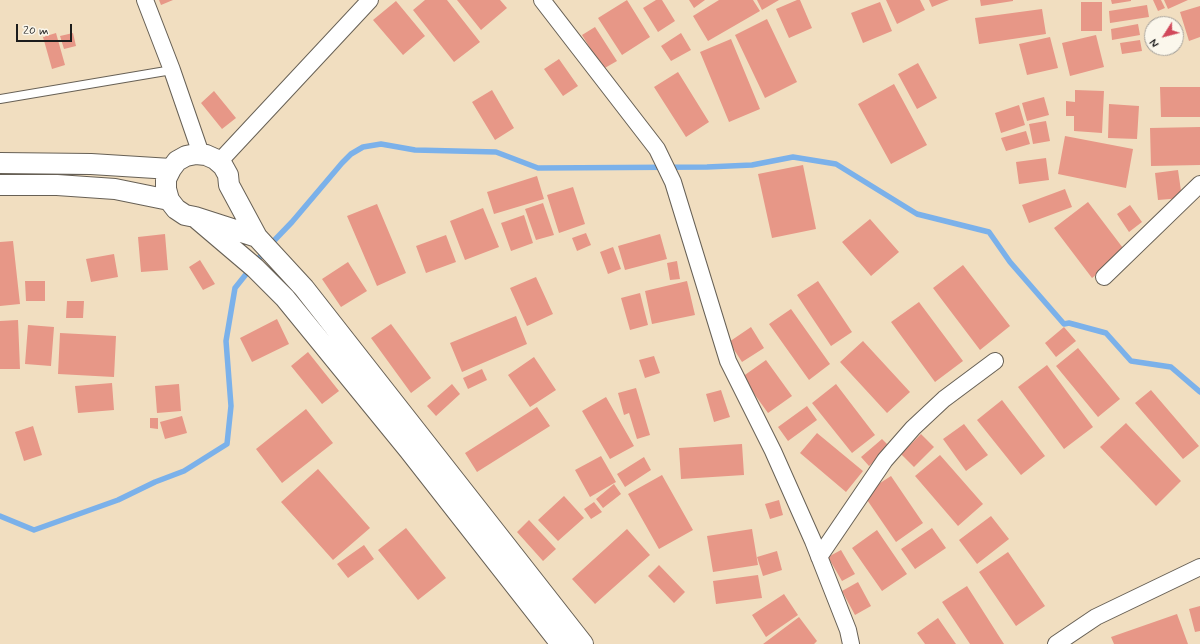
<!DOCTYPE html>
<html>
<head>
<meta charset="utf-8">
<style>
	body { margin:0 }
	#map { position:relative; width:1200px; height:644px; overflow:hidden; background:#f1dec0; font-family:Mynerve,sans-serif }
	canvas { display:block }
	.north { position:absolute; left:1144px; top:16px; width:40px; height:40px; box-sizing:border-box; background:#fbf7ec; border:1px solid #a29f99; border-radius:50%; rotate:234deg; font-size:11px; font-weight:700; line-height:16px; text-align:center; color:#1c1c1c }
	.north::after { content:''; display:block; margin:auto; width:14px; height:18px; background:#d1495b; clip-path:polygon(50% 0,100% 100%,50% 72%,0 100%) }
	.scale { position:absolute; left:16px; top:24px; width:56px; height:18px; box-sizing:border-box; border:2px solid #1c1c1c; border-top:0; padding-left:5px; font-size:12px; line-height:14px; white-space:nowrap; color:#1c1c1c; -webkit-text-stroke:3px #fbf7ec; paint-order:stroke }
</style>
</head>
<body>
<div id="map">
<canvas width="1200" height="644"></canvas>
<div class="north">N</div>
<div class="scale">20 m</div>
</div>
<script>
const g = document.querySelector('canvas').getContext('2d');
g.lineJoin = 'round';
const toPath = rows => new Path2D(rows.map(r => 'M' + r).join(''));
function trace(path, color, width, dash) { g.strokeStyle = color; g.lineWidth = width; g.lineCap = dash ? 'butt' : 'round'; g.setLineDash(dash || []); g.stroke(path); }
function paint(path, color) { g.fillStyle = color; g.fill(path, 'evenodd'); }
trace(toPath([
	[0,516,34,530,118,500,155,482,184,471,227,444,231,406,226,341,235,288,267,248,292,222,342,163,351,154,363,147,381,144,415,150,496,152,538,168,707,167,752,165,793,157,836,164,917,214,989,232,1010,262,1064,324,1069,323,1106,333,1131,361,1171,367,1200,392]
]), '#7bb1ea', 5.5);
paint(toPath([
	[159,0,173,0,161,5],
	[425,0,447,0,480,42,454,62,413,10],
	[457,0,500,0,507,8,481,30],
	[627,0,650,37,622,55,598,18],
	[656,0,662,0,675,21,658,32,643,8],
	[689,0,705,0,694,8],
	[719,0,753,0,760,11,708,41,693,16],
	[757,0,779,0,762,10],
	[797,0,800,0,812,28,789,38,776,9],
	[886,0,920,0,925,10,897,24],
	[929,0,949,0,932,7],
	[980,0,1013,0,1013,1,981,6],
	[1111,0,1131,0,1131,1,1112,4],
	[1153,0,1161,0,1165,8,1158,11],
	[1164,0,1188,0,1168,9],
	[396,1,425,36,403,55,373,20],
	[880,2,892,31,863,43,851,13],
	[1081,2,1102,2,1102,31,1081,31],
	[1147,5,1149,17,1110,23,1109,11],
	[1200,6,1200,37,1189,41,1180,12],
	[1042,9,1046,34,979,44,975,18],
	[767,19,797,82,765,98,735,35],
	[1138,24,1140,35,1112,40,1111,29],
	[595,27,617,61,603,69,582,35],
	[56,33,65,65,52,69,43,37],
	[73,33,76,46,64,49,60,36],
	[681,33,691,50,671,61,661,46],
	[1096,35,1104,67,1070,76,1062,43],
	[1050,37,1058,68,1027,75,1019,44],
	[731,39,760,109,729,122,700,52],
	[1140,40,1142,51,1122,54,1120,43],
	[559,59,578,86,563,96,544,69],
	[918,63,937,98,917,109,898,74],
	[678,72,709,122,686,137,654,87],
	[894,84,927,145,891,164,858,104],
	[1160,87,1200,87,1200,117,1161,117],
	[492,90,514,128,495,140,472,102],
	[1075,90,1104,91,1102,133,1074,131,1074,116,1066,116,1066,101,1075,102],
	[214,91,236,118,222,129,201,103],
	[1044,97,1049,115,1027,121,1022,103],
	[1109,104,1139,106,1137,139,1108,138],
	[1019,105,1025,125,1001,133,995,113],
	[1046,121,1050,141,1033,144,1029,124],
	[1200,127,1200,165,1151,166,1150,128],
	[1026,131,1030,144,1006,151,1001,138],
	[1065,136,1133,149,1126,188,1058,174],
	[1046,158,1049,180,1019,184,1016,162],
	[803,165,816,229,772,238,758,174],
	[1178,170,1182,198,1158,200,1155,173],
	[537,176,544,199,494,214,487,192],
	[573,187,585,224,559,233,547,195],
	[1065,189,1072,207,1029,223,1022,205],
	[1088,202,1126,252,1092,278,1054,228],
	[543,203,554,235,536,240,525,209],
	[377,204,406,273,377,286,347,216],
	[1130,205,1142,222,1129,232,1117,214],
	[483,208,499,247,465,260,450,221],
	[524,215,533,243,511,251,501,223],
	[870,219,899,252,871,276,842,242],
	[586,233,591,245,577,251,572,238],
	[165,234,168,270,141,272,138,237],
	[660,234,667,259,625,270,618,246],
	[446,235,456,262,426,273,416,246],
	[13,241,20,304,0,306,0,242],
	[613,247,621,269,608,274,600,252],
	[114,254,118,277,91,282,86,259],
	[200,260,215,284,203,290,189,267],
	[677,261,680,279,670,280,667,263],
	[348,262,367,291,341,307,322,279],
	[963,265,1010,326,980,350,933,288],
	[536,277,553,314,527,326,510,288],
	[25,281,45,281,45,301,26,301],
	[687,281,695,315,652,324,645,291],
	[818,281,852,332,831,346,797,295],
	[640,293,648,325,630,330,621,298],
	[67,301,84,301,83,318,66,318],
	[919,302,963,361,935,382,891,322],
	[791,309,830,364,809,380,769,324],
	[516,316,527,344,462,372,450,343],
	[277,319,289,344,252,362,240,338],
	[18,320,20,369,0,369,0,321],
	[391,324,431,378,411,393,371,338],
	[28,325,54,327,51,366,25,364],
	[751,327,764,348,742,362,729,342],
	[1064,327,1076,341,1056,357,1045,343],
	[60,333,116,336,114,377,58,374],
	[863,341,910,392,887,413,840,362],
	[1078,348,1120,399,1098,417,1056,366],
	[308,352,339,391,322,404,291,366],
	[654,356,660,373,645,378,639,360],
	[534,357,556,390,530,407,508,375],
	[766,360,792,396,768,413,742,377],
	[1047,365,1093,427,1064,449,1018,387],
	[482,369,487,380,468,389,463,378],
	[112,383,114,410,78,413,75,386],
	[179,384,181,411,157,413,155,386],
	[452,384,460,394,436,416,427,406],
	[836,384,875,435,852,453,812,403],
	[636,388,650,435,637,439,629,413,624,415,618,393],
	[721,390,730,417,714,422,706,394],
	[1151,390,1199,446,1183,459,1135,403],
	[606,397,634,446,610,459,582,411],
	[1002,400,1045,456,1021,475,977,420],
	[807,406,817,420,788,441,778,427],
	[537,407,550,426,477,472,465,453],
	[306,409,333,443,282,483,256,449],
	[182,416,187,433,165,439,160,422],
	[150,418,158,418,158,429,150,428],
	[1126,423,1181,481,1156,506,1100,447],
	[964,424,988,455,966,471,943,439],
	[33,426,42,455,24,461,15,432],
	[817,433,863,471,846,492,800,453],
	[921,434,934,447,914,467,901,454],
	[882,439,890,447,869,466,861,457],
	[742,444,744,475,681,479,679,448],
	[940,455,983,504,958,526,915,476],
	[601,456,616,482,590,497,575,470],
	[644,457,651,470,625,487,617,474],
	[318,469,370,528,333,560,281,502],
	[662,475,693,530,659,549,628,494],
	[891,476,923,523,896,542,863,494],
	[614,484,621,494,603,508,596,499],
	[564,496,584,518,558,541,538,520],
	[779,500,783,515,770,519,765,504],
	[594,502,602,512,591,519,584,509],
	[991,516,1009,539,977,564,959,540],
	[529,520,556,549,543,561,517,532],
	[406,528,446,578,418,600,378,550],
	[932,528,946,548,915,569,901,549],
	[627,529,650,555,595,604,572,579],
	[752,529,758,565,713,572,707,536],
	[877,530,907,574,882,591,852,548],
	[364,545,374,559,348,578,337,564],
	[841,550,855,574,842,581,828,557],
	[777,551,782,570,763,576,757,557],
	[1008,552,1045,606,1016,626,979,572],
	[659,565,685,592,674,603,648,576],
	[758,575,762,598,716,604,713,581],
	[858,582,871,606,855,615,842,591],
	[967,586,1004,644,970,644,942,602],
	[784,594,798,615,766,637,752,615],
	[1200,606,1200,631,1195,632,1189,609],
	[1177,614,1188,644,1114,644,1111,637],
	[799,617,817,641,814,644,763,644],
	[938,618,956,644,925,644,917,633]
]), '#e79787');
const service = toPath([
	[0,99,172,70]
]);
const minor = toPath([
	[145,0,172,70,201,154],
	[542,0,657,149,673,182,728,361,773,451,813,541,848,630,851,644],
	[219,162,370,0],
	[1104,277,1200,184],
	[819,557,885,460,913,428,944,399,995,361],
	[1056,644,1096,617,1200,567]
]);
const tertiary = toPath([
	[0,163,91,164,171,169],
	[0,185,57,185,115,189,169,200],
	[195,217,257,237,229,185,228,175,223,166,215,159,206,155,196,154,186,156,177,161,171,169,166,179,166,189,169,200,176,209,185,215,195,217,255,268,285,298,409,450,561,644],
	[257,237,304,288,583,644]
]);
trace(service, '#676055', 10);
trace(minor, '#676055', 18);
trace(tertiary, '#676055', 22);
trace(service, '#fff', 8);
trace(minor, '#fff', 16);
trace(tertiary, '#fff', 20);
</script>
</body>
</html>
